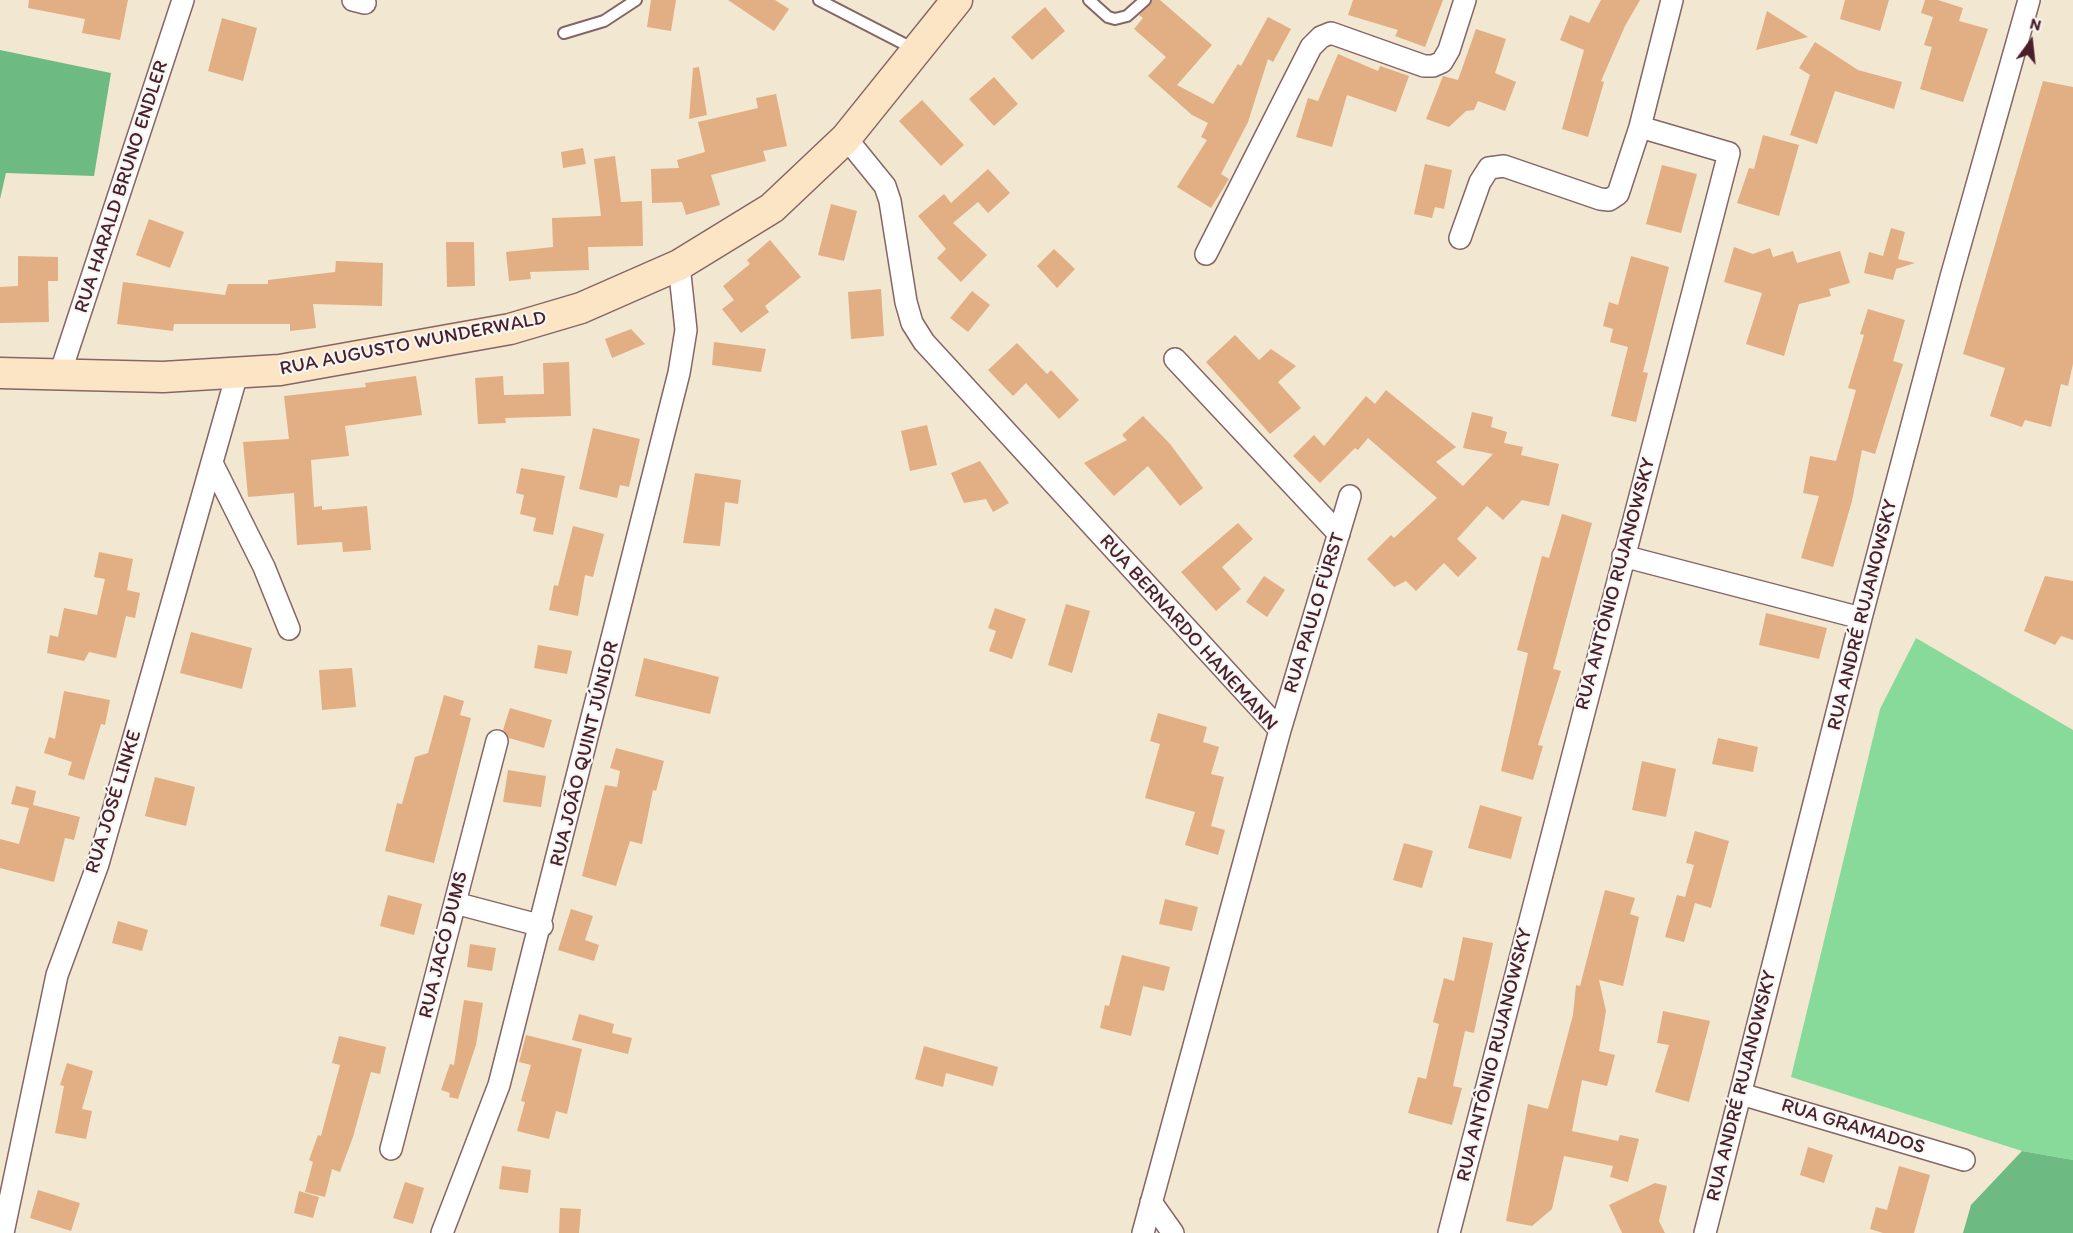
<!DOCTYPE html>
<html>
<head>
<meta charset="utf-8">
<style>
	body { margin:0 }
	#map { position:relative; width:2073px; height:1233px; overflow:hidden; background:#f2e7d1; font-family:Itim,sans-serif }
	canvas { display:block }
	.north { position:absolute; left:2001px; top:12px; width:60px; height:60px; -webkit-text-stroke:4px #f6f6f2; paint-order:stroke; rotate:15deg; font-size:16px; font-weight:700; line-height:24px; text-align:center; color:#4a1f2b }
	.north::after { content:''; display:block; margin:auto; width:21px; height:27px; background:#4a1f2b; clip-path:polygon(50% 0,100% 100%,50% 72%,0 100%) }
</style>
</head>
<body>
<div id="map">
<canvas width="2073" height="1233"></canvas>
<div class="north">N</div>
</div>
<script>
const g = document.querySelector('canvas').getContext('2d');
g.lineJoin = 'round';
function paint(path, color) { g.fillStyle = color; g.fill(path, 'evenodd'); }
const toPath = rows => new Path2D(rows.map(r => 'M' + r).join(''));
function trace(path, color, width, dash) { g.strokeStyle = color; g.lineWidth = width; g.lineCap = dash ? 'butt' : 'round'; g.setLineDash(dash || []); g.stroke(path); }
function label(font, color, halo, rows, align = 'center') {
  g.font = font + ' Itim,sans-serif'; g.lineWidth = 4.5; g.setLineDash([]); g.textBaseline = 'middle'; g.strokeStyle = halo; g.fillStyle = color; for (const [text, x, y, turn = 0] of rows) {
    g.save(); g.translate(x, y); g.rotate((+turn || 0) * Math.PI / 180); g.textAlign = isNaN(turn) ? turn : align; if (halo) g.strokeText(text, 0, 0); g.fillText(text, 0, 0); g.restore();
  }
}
paint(toPath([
	[1916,638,2073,730,2073,1160,2022,1151,1791,1077,1880,709]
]), '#88da9b');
paint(toPath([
	[0,50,111,73,94,176,6,173,0,199],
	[2022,1151,2073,1160,2073,1233,1963,1233,1971,1205]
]), '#6eba83');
paint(toPath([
	[29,0,128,0,120,40,82,33,85,19,28,8],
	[651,0,676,0,671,31,647,27],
	[728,0,775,0,789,9,774,31],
	[1152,0,1160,0,1212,45,1177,85,1213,104,1238,64,1241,66,1268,17,1291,29,1273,62,1268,59,1248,122,1221,174,1229,179,1211,208,1177,187,1207,140,1201,137,1208,123,1192,115,1148,76,1166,57,1134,29,1143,18,1139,15],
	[1353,0,1443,0,1425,47,1395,36,1398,30,1348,15],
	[1601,0,1640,0,1625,26,1601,81,1604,82,1588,137,1562,129,1584,50,1560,40,1570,15,1589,23],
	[1845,0,1889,0,1880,31,1840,19],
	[1925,0,1938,0,1963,8,1959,21,1988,29,1963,102,1920,89,1932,47,1924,45,1933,17,1921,13],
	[1045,7,1065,31,1032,60,1011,37],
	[1767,11,1808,37,1756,50],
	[222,18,257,28,243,81,208,71],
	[1476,29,1506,39,1495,73,1516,82,1505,111,1478,101,1474,110,1466,111,1449,127,1426,119,1443,76,1458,80],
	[1815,42,1858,70,1902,82,1894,109,1835,91,1817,144,1790,135,1810,75,1799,68],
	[1338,54,1378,71,1380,66,1409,76,1396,112,1347,95,1332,147,1296,137,1308,98,1318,101],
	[699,67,707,115,689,119,693,68],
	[994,77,1018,104,994,126,969,99],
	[2043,81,2073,87,2073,364,2068,386,2061,384,2051,427,2025,420,2022,427,1990,416,2005,368,1963,354],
	[776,94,787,146,763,151,766,161,711,175,720,205,686,215,682,202,652,203,651,169,679,168,677,160,705,152,698,122,758,108,756,98],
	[922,100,964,145,941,166,899,121],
	[1763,135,1799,145,1779,216,1737,203,1749,168,1754,169],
	[583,148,586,164,563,168,561,152],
	[615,156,621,202,642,201,643,246,588,247,589,270,530,272,531,279,509,281,506,252,553,247,552,218,601,216,594,159],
	[1425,164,1452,170,1444,209,1435,207,1432,218,1414,214],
	[1662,165,1697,174,1681,233,1646,224],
	[988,169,1010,193,988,213,978,202,953,223,987,255,961,282,937,258,946,249,918,216,944,194,951,203],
	[831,204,857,211,844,261,818,255],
	[149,219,184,232,170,268,136,255],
	[1891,228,1905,232,1898,259,1915,263,1896,269,1893,280,1864,273,1869,252,1883,256],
	[770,240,801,277,765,306,769,312,741,333,722,309,734,300,723,286,750,264,747,260],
	[446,242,474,242,475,286,447,287],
	[1734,247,1753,254,1770,248,1773,257,1793,251,1797,263,1840,251,1850,283,1829,289,1831,296,1799,304,1784,356,1746,344,1762,293,1724,282],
	[1054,249,1075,269,1057,288,1037,266],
	[18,256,58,257,58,281,48,281,49,322,0,323,0,287,18,286],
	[1631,256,1669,267,1643,372,1648,373,1636,422,1611,416,1628,347,1610,342,1613,329,1603,326,1609,302,1618,305],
	[336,261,383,263,382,306,313,304,316,328,290,331,290,324,174,324,173,331,117,324,123,282,225,295,228,284,268,284,268,280,335,272],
	[881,289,884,336,851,339,848,292],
	[972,291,990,305,968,332,950,318],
	[1868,309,1905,320,1893,361,1903,364,1875,454,1862,450,1852,501,1833,567,1801,558,1819,496,1803,493,1810,456,1836,461,1856,390,1848,388,1864,335,1860,334],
	[631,329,645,344,612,358,605,339],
	[1235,335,1259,360,1271,349,1296,366,1278,382,1301,408,1270,434,1206,362],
	[714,342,766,349,761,372,712,365],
	[1017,343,1047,374,1051,370,1079,400,1059,419,1026,383,1013,396,988,370],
	[569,362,571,416,505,418,506,423,478,424,475,378,503,376,504,395,544,394,543,363],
	[416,376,422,415,345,426,349,456,311,460,314,507,322,506,322,510,367,506,371,550,343,552,342,542,297,545,294,493,248,497,243,442,289,439,284,396,366,387,365,383],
	[1386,390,1456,447,1436,462,1463,486,1493,454,1463,448,1472,412,1493,417,1491,427,1507,432,1504,443,1523,447,1521,455,1559,464,1549,506,1522,500,1503,520,1487,506,1457,539,1477,558,1458,577,1444,563,1416,591,1406,581,1394,587,1367,559,1391,535,1394,538,1437,498,1368,438,1358,450,1355,448,1320,483,1293,456,1314,435,1324,446,1366,396,1375,404],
	[1143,416,1170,444,1203,488,1180,506,1148,466,1114,496,1084,463,1127,440,1122,435],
	[927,425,937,465,910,471,901,431],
	[593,428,640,439,629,487,620,485,617,498,579,489],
	[980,461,1009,503,993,512,986,499,964,503,951,473],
	[521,468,565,476,553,535,533,531,536,518,520,514,524,495,516,493],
	[695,473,741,480,738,504,725,502,720,546,683,543],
	[1562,514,1592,523,1553,669,1561,671,1538,745,1543,746,1533,780,1501,771,1528,653,1517,650,1542,556,1549,558],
	[1238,523,1253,539,1222,567,1241,589,1216,611,1181,572],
	[573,526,604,534,593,577,585,575,578,616,549,610,554,585,558,586],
	[99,552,133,559,127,590,140,593,135,618,126,616,116,658,89,652,84,661,47,653,50,635,58,637,64,608,97,615,105,579,94,577],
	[1264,576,1285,590,1267,617,1246,602],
	[2045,576,2073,581,2073,640,2061,636,2055,645,2024,631],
	[1066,604,1090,611,1072,673,1048,665],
	[995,608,1026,619,1012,659,989,651,996,631,988,628],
	[1766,613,1827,628,1819,659,1759,645],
	[191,632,252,648,242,689,180,673],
	[538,645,572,651,567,674,534,668],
	[644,658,719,677,710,714,635,696],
	[352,668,356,707,322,710,319,670],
	[64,691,110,700,105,725,101,724,84,780,68,775,72,762,44,753,49,737,55,739],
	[444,695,464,701,460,715,471,718,434,863,385,851,397,803,402,804,415,757,428,753],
	[510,708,552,720,544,748,509,738,503,730],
	[1158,713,1207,727,1203,742,1219,747,1211,774,1224,777,1211,826,1225,830,1218,855,1185,845,1195,812,1145,798,1160,744,1150,741],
	[1718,738,1758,747,1753,772,1712,764],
	[616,748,664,761,656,791,653,790,642,844,630,841,616,886,582,876,605,785,617,787,620,771,610,768],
	[1642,761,1676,769,1666,817,1632,810],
	[508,770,546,776,541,807,503,802],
	[155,777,195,787,186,826,145,816],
	[16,786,36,791,33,805,80,817,74,840,65,838,54,882,0,868,0,839,19,844,29,808,11,804],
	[1480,805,1522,817,1511,859,1468,848],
	[1695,831,1729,841,1711,908,1695,903,1684,942,1665,937,1677,895,1685,897,1694,865,1686,863],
	[1404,843,1433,851,1422,888,1393,880],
	[1605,890,1635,898,1630,914,1639,917,1623,986,1599,980,1606,1011,1599,1051,1615,1055,1607,1086,1582,1080,1572,1131,1618,1141,1620,1135,1639,1139,1628,1182,1610,1177,1613,1166,1564,1156,1552,1209,1532,1226,1506,1221,1528,1104,1548,1109,1573,1015,1576,985,1580,986],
	[388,895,422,904,414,935,380,926],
	[1165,899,1198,907,1192,931,1159,924],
	[571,909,593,916,585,940,599,945,594,961,558,950],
	[118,921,148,930,142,951,112,943],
	[1463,937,1493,943,1474,1033,1465,1031,1453,1086,1462,1088,1452,1125,1408,1113,1418,1077,1426,1079,1439,1024,1433,1022,1444,978,1454,981],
	[470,944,496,948,492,971,467,967],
	[1122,955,1170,967,1164,991,1143,986,1131,1036,1100,1028,1105,1005,1109,1006],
	[464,1000,483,1003,476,1045,458,1099,449,1097,450,1093,441,1090,450,1064,454,1065],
	[1663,1011,1710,1021,1689,1102,1655,1092,1669,1045,1657,1043],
	[579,1014,614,1024,612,1033,632,1038,628,1054,572,1040],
	[526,1035,582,1049,567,1114,556,1111,549,1139,517,1131,525,1102,521,1101,531,1065,519,1062],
	[339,1036,386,1047,380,1074,371,1072,353,1137,340,1172,332,1169,325,1197,305,1192,313,1162,309,1160,318,1135,321,1136,340,1065,332,1063],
	[924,1046,998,1067,993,1086,946,1073,943,1087,915,1079],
	[67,1063,93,1071,82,1109,92,1111,86,1139,55,1133,64,1086,60,1085],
	[1808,1147,1833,1155,1824,1183,1800,1175],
	[502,1166,531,1170,528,1193,499,1189],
	[1899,1166,1930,1175,1914,1233,1883,1233,1870,1229,1876,1207,1887,1210],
	[405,1182,424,1188,413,1224,393,1218],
	[1655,1183,1667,1186,1659,1221,1665,1233,1622,1233,1609,1205],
	[38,1190,80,1203,71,1231,30,1218],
	[299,1191,319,1197,313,1218,294,1213],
	[560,1208,581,1209,579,1233,559,1233]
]), '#e1af83');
const service = toPath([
	[819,0,914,49],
	[1089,0,1108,17,1115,19,1127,16,1145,0],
	[564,33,604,21,636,0]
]);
const minor = toPath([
	[353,0,365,3],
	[846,138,885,186,890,201,906,302,912,323,924,342,1280,730,1143,1233],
	[1460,238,1480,182,1489,168,1504,166,1600,199,1609,200,1618,194,1640,127],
	[1206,254,1311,47,1321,37,1331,33,1424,66,1433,66,1442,62,1449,50,1465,0],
	[1175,359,1339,534],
	[60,374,183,0],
	[212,463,264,567,289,629],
	[1623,556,1861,618],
	[1280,730,1350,496],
	[455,903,542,926],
	[1741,1094,1964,1160],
	[391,1149,497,741],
	[1151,1202,1173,1233],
	[3,1233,57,975,98,864,237,374],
	[442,1233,499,1085,679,373,686,330,679,265],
	[1449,1233,1729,153,1640,127,1672,0],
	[1705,1233,1861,618,1951,277,2029,0]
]);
const secondary = toPath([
	[0,373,163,377,280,370,510,329,581,308,679,265,772,208,846,138,957,0]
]);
trace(service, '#856565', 14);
trace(minor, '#856565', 24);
trace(secondary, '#856565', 33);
trace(service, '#fff', 10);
trace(minor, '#fff', 21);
trace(secondary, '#fce5c4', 30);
label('20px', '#4a1f2b', '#f6f6f2', [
	["RUA HARALD BRUNO ENDLER",122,187,-72],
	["RUA AUGUSTO WUNDERWALD",413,344,-11],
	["RUA ANTÔNIO RUJANOWSKY",1616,584,-75],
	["RUA PAULO FÜRST",1315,613,-73],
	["RUA ANDRÉ RUJANOWSKY",1863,615,-76],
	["RUA BERNARDO HANEMANN",1188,633,48],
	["RUA JOÃO QUINT JÚNIOR",585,754,-76],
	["RUA JOSÉ LINKE",114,802,-73],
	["RUA JACÓ DUMS",444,945,-76],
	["RUA ANTÔNIO RUJANOWSKY",1495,1055,-76],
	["RUA ANDRÉ RUJANOWSKY",1742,1086,-76],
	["RUA GRAMADOS",1853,1127,17]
]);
</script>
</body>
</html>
